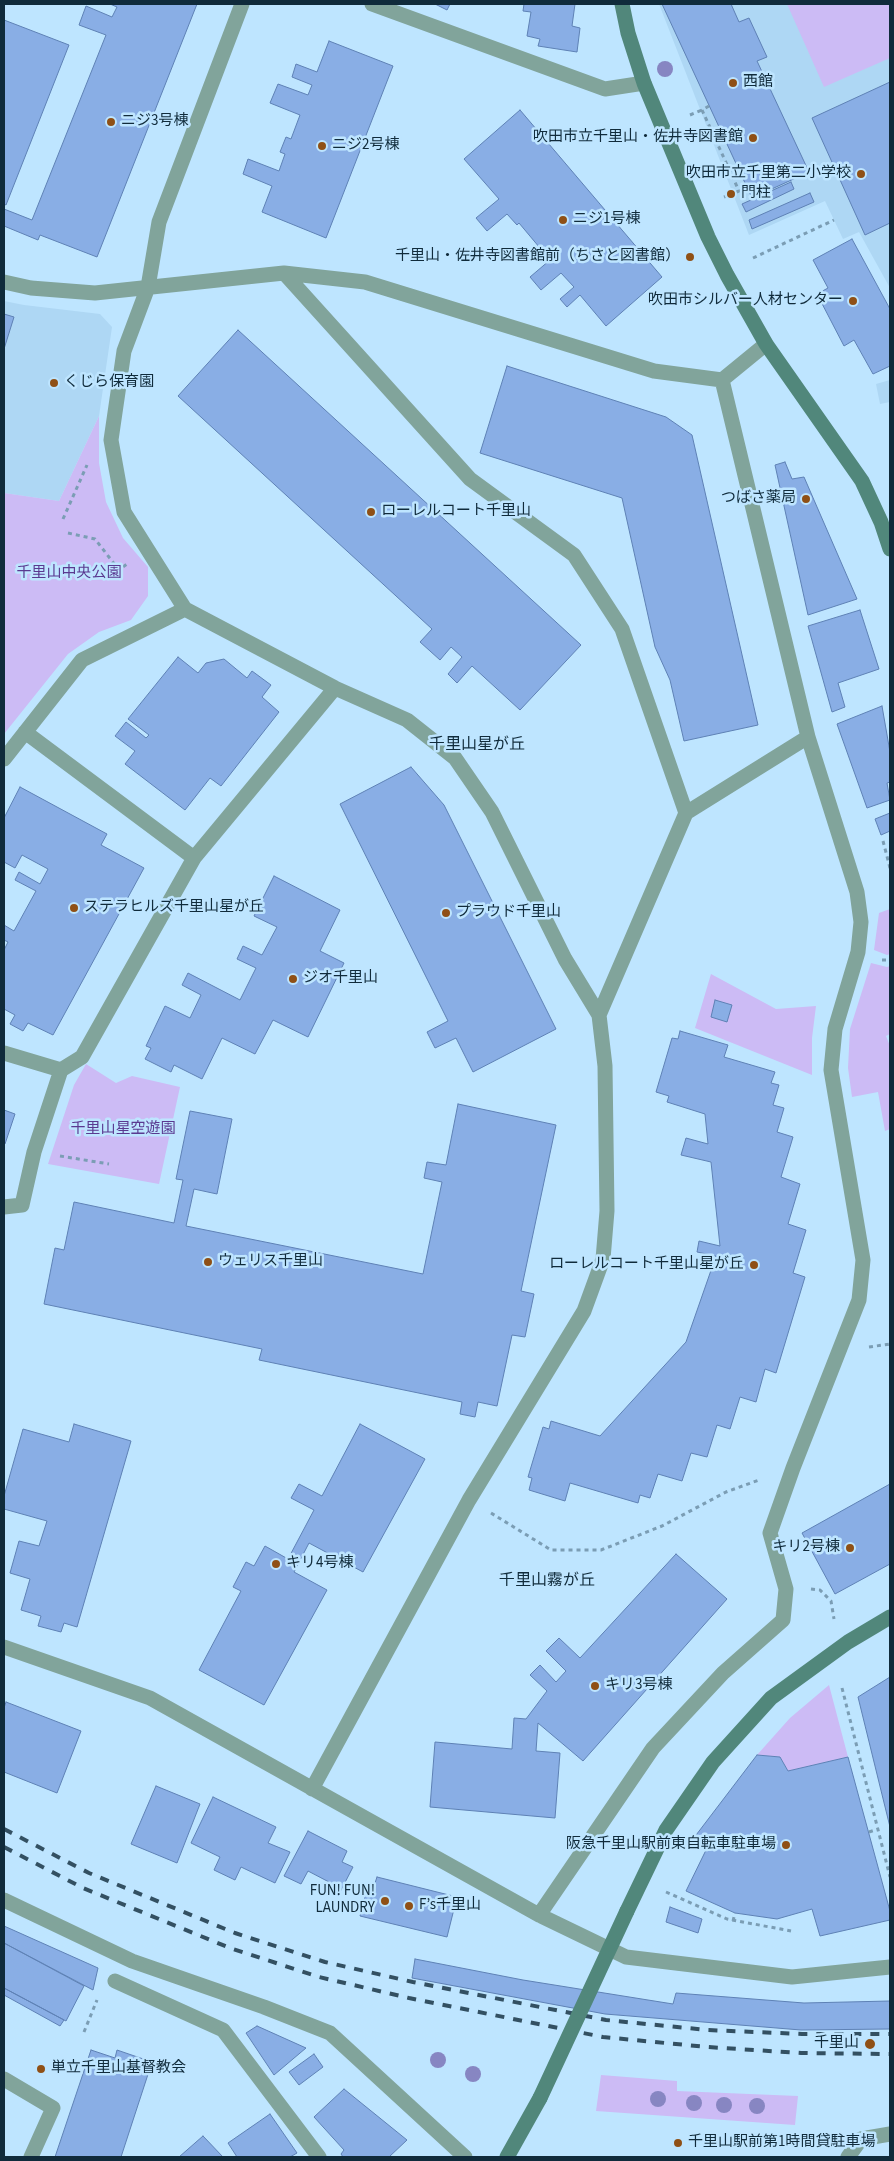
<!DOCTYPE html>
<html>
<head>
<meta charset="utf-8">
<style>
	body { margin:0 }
	#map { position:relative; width:894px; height:2161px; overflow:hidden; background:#bee5ff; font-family:"Source Sans 3",sans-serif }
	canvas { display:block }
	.frame { position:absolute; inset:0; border:5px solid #102b3b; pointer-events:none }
</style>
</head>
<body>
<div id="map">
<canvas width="894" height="2161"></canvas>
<div class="frame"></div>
</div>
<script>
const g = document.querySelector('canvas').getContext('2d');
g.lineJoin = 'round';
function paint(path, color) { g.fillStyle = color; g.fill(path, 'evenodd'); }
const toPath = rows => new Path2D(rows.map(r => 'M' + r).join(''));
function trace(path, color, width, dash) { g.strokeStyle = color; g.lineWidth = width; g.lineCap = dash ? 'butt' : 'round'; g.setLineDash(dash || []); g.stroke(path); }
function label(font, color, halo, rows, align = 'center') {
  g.font = font + ' "Source Sans 3","Noto Sans JP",sans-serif'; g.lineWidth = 5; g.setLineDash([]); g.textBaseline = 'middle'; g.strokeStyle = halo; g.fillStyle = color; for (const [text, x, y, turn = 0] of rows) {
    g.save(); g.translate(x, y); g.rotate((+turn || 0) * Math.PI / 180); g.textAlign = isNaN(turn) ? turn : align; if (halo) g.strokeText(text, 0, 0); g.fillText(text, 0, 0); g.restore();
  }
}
paint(toPath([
	[659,4,890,4,890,288,859,232,843,239,825,201,749,235],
	[4,301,24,305,100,314,112,327,99,416,59,501,4,493],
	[890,380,890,402,880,404,876,384]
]), '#aed7f4');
paint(toPath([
	[787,4,890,4,890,58,824,87],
	[99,416,99,463,106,502,123,538,148,567,148,596,131,620,99,632,68,654,4,734,4,493,59,501],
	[890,909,890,954,887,955,874,950,879,913],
	[871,963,887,967,890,966,890,1034,886,1036,890,1046,890,1129,885,1131,878,1092,852,1097,848,1068,850,1029],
	[711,974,776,1009,816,1006,812,1038,812,1075,695,1028],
	[86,1064,116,1083,132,1076,180,1087,159,1184,48,1164,74,1085],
	[829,1685,848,1757,788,1771,780,1757,757,1755,790,1718],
	[601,2075,677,2081,677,2091,798,2096,795,2125,596,2111]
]), '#ccbbf5');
const building = toPath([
	[110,4,197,4,97,257,40,235,38,240,4,226,4,209,32,220,106,35,79,25,86,6,112,17,117,7,110,4],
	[435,4,450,4,447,10,435,4],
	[524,4,575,4,572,26,580,28,577,52,538,46,540,39,527,36,531,12,523,11,524,4],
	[662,4,731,4,739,22,749,18,767,57,757,61,809,172,752,198,662,4],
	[4,20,69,45,6,205,4,204,4,20],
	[329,41,393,66,326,238,262,212,272,186,243,174,248,159,279,171,285,154,280,152,286,137,291,139,300,115,270,103,278,84,308,95,312,85,292,77,296,64,317,72,329,41],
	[890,82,890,223,865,235,812,118,890,82],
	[520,110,662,277,606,326,580,295,567,307,560,299,574,287,561,273,541,290,530,277,550,260,519,223,517,225,507,214,487,231,476,218,499,199,464,159,520,110],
	[791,182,794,189,746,212,742,204,791,182],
	[810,193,814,202,752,229,749,220,810,193],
	[852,239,890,309,890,366,873,374,854,340,844,346,817,294,828,288,813,260,852,239],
	[4,314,14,317,4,349,4,314],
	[238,330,581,645,520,710,472,666,457,683,448,674,462,657,451,647,440,660,420,642,432,629,178,396,238,330],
	[507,366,666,417,692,435,758,725,684,741,670,680,655,647,622,498,480,453,507,366],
	[785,462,792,479,804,477,857,599,808,615,775,465,785,462],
	[860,610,879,669,838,683,845,707,832,712,808,626,860,610],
	[178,657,198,673,206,663,224,659,247,678,252,671,271,685,262,697,279,712,221,786,210,778,185,810,125,764,135,751,115,736,126,722,146,738,149,735,128,719,178,657],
	[882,706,890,752,890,782,887,783,890,800,867,808,837,724,882,706],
	[411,767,444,805,556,1029,473,1072,456,1038,435,1048,427,1032,448,1021,340,804,411,767],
	[20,787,107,834,101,845,144,868,53,1035,28,1023,23,1031,10,1024,15,1015,4,1009,4,950,8,942,4,940,4,925,14,931,36,891,15,880,19,872,40,884,48,869,22,855,15,868,4,862,4,818,20,787],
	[890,813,890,831,881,835,875,819,890,813],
	[274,876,340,910,320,951,344,963,308,1037,273,1020,255,1054,222,1038,202,1079,174,1065,171,1072,145,1059,151,1048,146,1046,165,1006,190,1018,201,995,182,985,188,973,240,1000,256,968,237,959,243,946,262,955,277,927,254,916,274,876],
	[715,1000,732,1005,727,1022,711,1017,715,1000],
	[680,1031,728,1045,724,1057,775,1072,771,1083,779,1085,773,1105,784,1108,777,1132,793,1137,781,1177,800,1184,788,1224,806,1230,793,1273,805,1277,776,1373,765,1369,756,1402,740,1397,730,1429,717,1425,707,1457,691,1453,682,1481,658,1474,650,1498,640,1495,638,1503,570,1483,565,1501,529,1490,532,1478,528,1477,543,1427,549,1429,551,1421,600,1436,686,1342,716,1256,697,1252,699,1241,720,1246,711,1162,681,1155,686,1138,708,1144,705,1114,667,1102,669,1096,656,1092,672,1038,678,1039,680,1031],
	[458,1104,556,1125,521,1291,534,1294,525,1337,512,1335,497,1406,478,1402,475,1417,460,1414,462,1402,259,1360,262,1349,44,1304,55,1248,64,1250,74,1202,174,1223,183,1180,176,1179,190,1111,232,1119,217,1194,194,1189,186,1226,423,1274,442,1182,424,1178,427,1162,446,1165,458,1104],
	[4,1110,15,1114,5,1144,4,1143,4,1110],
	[74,1424,131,1441,77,1627,64,1623,61,1632,38,1626,41,1616,21,1610,30,1579,10,1573,19,1541,39,1546,47,1521,4,1509,4,1496,23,1429,69,1442,74,1424],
	[360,1424,425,1459,363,1572,309,1543,294,1572,327,1590,264,1705,199,1670,241,1591,233,1587,246,1562,254,1566,265,1546,288,1559,314,1510,291,1498,299,1484,322,1496,360,1424],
	[890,1484,890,1564,835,1594,802,1533,890,1484],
	[676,1554,727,1599,583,1761,538,1723,536,1751,560,1753,555,1818,430,1807,435,1742,512,1749,514,1718,526,1719,547,1691,530,1675,540,1665,556,1682,566,1671,546,1651,559,1638,580,1658,676,1554],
	[890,1677,890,1827,858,1697,890,1677],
	[6,1702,81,1731,57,1793,4,1772,4,1708,6,1702],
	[757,1755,780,1757,788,1771,848,1757,890,1911,890,1920,820,1936,812,1909,777,1919,735,1913,686,1891,707,1848,690,1843,757,1755],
	[156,1786,200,1804,177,1863,131,1844,156,1786],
	[213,1797,276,1827,268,1843,290,1852,275,1883,241,1867,235,1880,214,1870,220,1857,191,1843,213,1797],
	[308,1831,347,1851,342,1862,353,1867,338,1896,326,1889,329,1882,308,1871,301,1884,284,1876,308,1831],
	[377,1877,457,1897,447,1937,360,1916,368,1885,374,1886,377,1877],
	[670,1907,702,1919,698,1933,666,1922,670,1907],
	[4,1926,98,1968,93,1990,4,1943,4,1926],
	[4,1943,84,1986,66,2021,4,1988,4,1943],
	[415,1959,523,1980,673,2004,676,1993,804,2003,890,2001,890,2029,801,2030,605,2014,412,1978,415,1959],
	[4,1988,64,2020,60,2026,4,1995,4,1988],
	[257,2026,306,2048,274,2075,246,2033,257,2026],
	[91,2050,115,2058,117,2050,152,2062,121,2157,55,2157,91,2050],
	[314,2054,323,2067,299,2085,289,2072,314,2054],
	[344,2089,407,2140,389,2157,343,2157,341,2154,344,2150,314,2117,344,2089],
	[270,2114,297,2153,290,2157,237,2157,228,2143,270,2114],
	[203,2136,223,2157,179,2157,203,2136]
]);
paint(building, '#89aee5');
trace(building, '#5e81b5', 1);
trace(toPath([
	[709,106,702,110,739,191,724,197],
	[690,115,702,110],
	[753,258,834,220],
	[63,519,87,465],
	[68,533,95,539,119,570,127,564],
	[883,841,890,868],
	[882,960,890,960],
	[60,1156,109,1164],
	[869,1347,890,1344],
	[491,1513,551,1550,601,1550,662,1526,726,1492,759,1480],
	[811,1589,820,1590,831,1601,834,1619],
	[842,1688,890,1877],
	[869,1832,878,1829],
	[666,1892,727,1919,791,1931],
	[733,1921,735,1913],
	[84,2032,97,2000]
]), '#7b9db4', 3, [4, 4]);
trace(toPath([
	[4,2079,53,2108,31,2157],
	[848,2157,861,2139,890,2134]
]), '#81a49b', 15);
trace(toPath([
	[372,4,605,89,644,83],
	[284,273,470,479,574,555,622,629,686,813],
	[4,282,31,288,95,293,284,273,365,282,654,371,722,380,766,344],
	[185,609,124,512,111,440,124,351,148,287,159,222,242,4],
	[25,732,194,858],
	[4,759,82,660,185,609,335,688,407,720,455,758,492,812,565,959,599,1015,605,1066,607,1211,603,1259,584,1311,469,1500,312,1789],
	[599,1015,686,813,808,737],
	[4,1053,61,1070],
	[4,1207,22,1205,34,1152,61,1070,82,1057,194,858,335,688],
	[4,1647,150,1698,539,1915,626,1957,792,1977,890,1967],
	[4,1900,132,1961,264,2007,330,2033,465,2157],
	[539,1915,653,1748,723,1673,783,1620,786,1589,770,1533,793,1468,859,1300,863,1260,831,1070,835,1029,858,952,861,922,857,892,808,737,722,380],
	[115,1981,223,2030,319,2157]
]), '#81a49b', 15);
trace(toPath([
	[622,4,628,33,644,83,708,237,727,275,766,344,862,481,881,522,890,549],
	[627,1911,666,1830,713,1762,771,1698,848,1642,890,1617],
	[507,2157,540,2098]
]), '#51877b', 15);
trace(toPath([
	[4,1829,89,1873,235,1933,325,1962,413,1982,606,2020,708,2030,802,2034,890,2034],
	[4,1847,83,1888,230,1948,319,1977,409,1998,603,2037,707,2047,801,2053,890,2054]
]), '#335062', 4, [9, 9]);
trace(toPath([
	[540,2098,627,1911]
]), '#51877b', 15);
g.fillStyle = '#8786c2';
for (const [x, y] of [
	[665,69],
	[438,2060],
	[473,2074],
	[658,2099],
	[694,2103],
	[724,2105],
	[757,2106]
]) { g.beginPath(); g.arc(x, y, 8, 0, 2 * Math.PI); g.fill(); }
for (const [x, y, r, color] of [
	[733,83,5,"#8f5016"],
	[111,122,5,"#8f5016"],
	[753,138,5,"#8f5016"],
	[322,146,5,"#8f5016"],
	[861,174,5,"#8f5016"],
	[731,194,5,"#8f5016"],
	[563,220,5,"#8f5016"],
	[690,257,5,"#8f5016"],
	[853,301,5,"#8f5016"],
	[54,383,5,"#8f5016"],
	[806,499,5,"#8f5016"],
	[371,512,5,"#8f5016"],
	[74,908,5,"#8f5016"],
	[446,913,5,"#8f5016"],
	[293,979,5,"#8f5016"],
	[208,1262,5,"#8f5016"],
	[754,1265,5,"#8f5016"],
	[850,1548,5,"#8f5016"],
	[276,1564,5,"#8f5016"],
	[595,1686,5,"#8f5016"],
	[786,1845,5,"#8f5016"],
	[385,1901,5,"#8f5016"],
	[409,1906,5,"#8f5016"],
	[870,2044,6,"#8f5016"],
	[41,2069,5,"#8f5016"],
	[678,2143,5,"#8f5016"]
]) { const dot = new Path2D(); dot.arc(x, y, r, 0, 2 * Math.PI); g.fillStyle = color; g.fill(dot); trace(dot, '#bee5ff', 2); }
label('15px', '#102b3b', '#bee5ff', [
	["西館",743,83],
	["ニジ3号棟",121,122],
	["吹田市立千里山・佐井寺図書館",743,138,"right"],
	["ニジ2号棟",332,146],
	["吹田市立千里第二小学校",851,174,"right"],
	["門柱",741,194],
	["ニジ1号棟",573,220],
	["千里山・佐井寺図書館前（ちさと図書館）",680,257,"right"],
	["吹田市シルバー人材センター",843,301,"right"],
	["くじら保育園",64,383],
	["つばさ薬局",796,499,"right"],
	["ローレルコート千里山",381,512],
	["ステラヒルズ千里山星が丘",84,908],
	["プラウド千里山",456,913],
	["ジオ千里山",303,979],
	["ウェリス千里山",218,1262],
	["ローレルコート千里山星が丘",744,1265,"right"],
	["キリ2号棟",840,1548,"right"],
	["キリ4号棟",286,1564],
	["キリ3号棟",605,1686],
	["阪急千里山駅前東自転車駐車場",776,1845,"right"],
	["FUN! FUN!",375,1892,"right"],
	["LAUNDRY",375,1909,"right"],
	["F’s千里山",419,1906],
	["千里山",859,2044,"right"],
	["単立千里山基督教会",51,2069],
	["千里山駅前第1時間貸駐車場",688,2143]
], 'left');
label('15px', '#5a3990', '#bee5ff', [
	["千里山中央公園",69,574],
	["千里山星空遊園",123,1130]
]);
label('16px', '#102b3b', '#bee5ff', [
	["千里山星が丘",477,745],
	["千里山霧が丘",547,1581]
]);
</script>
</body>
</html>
